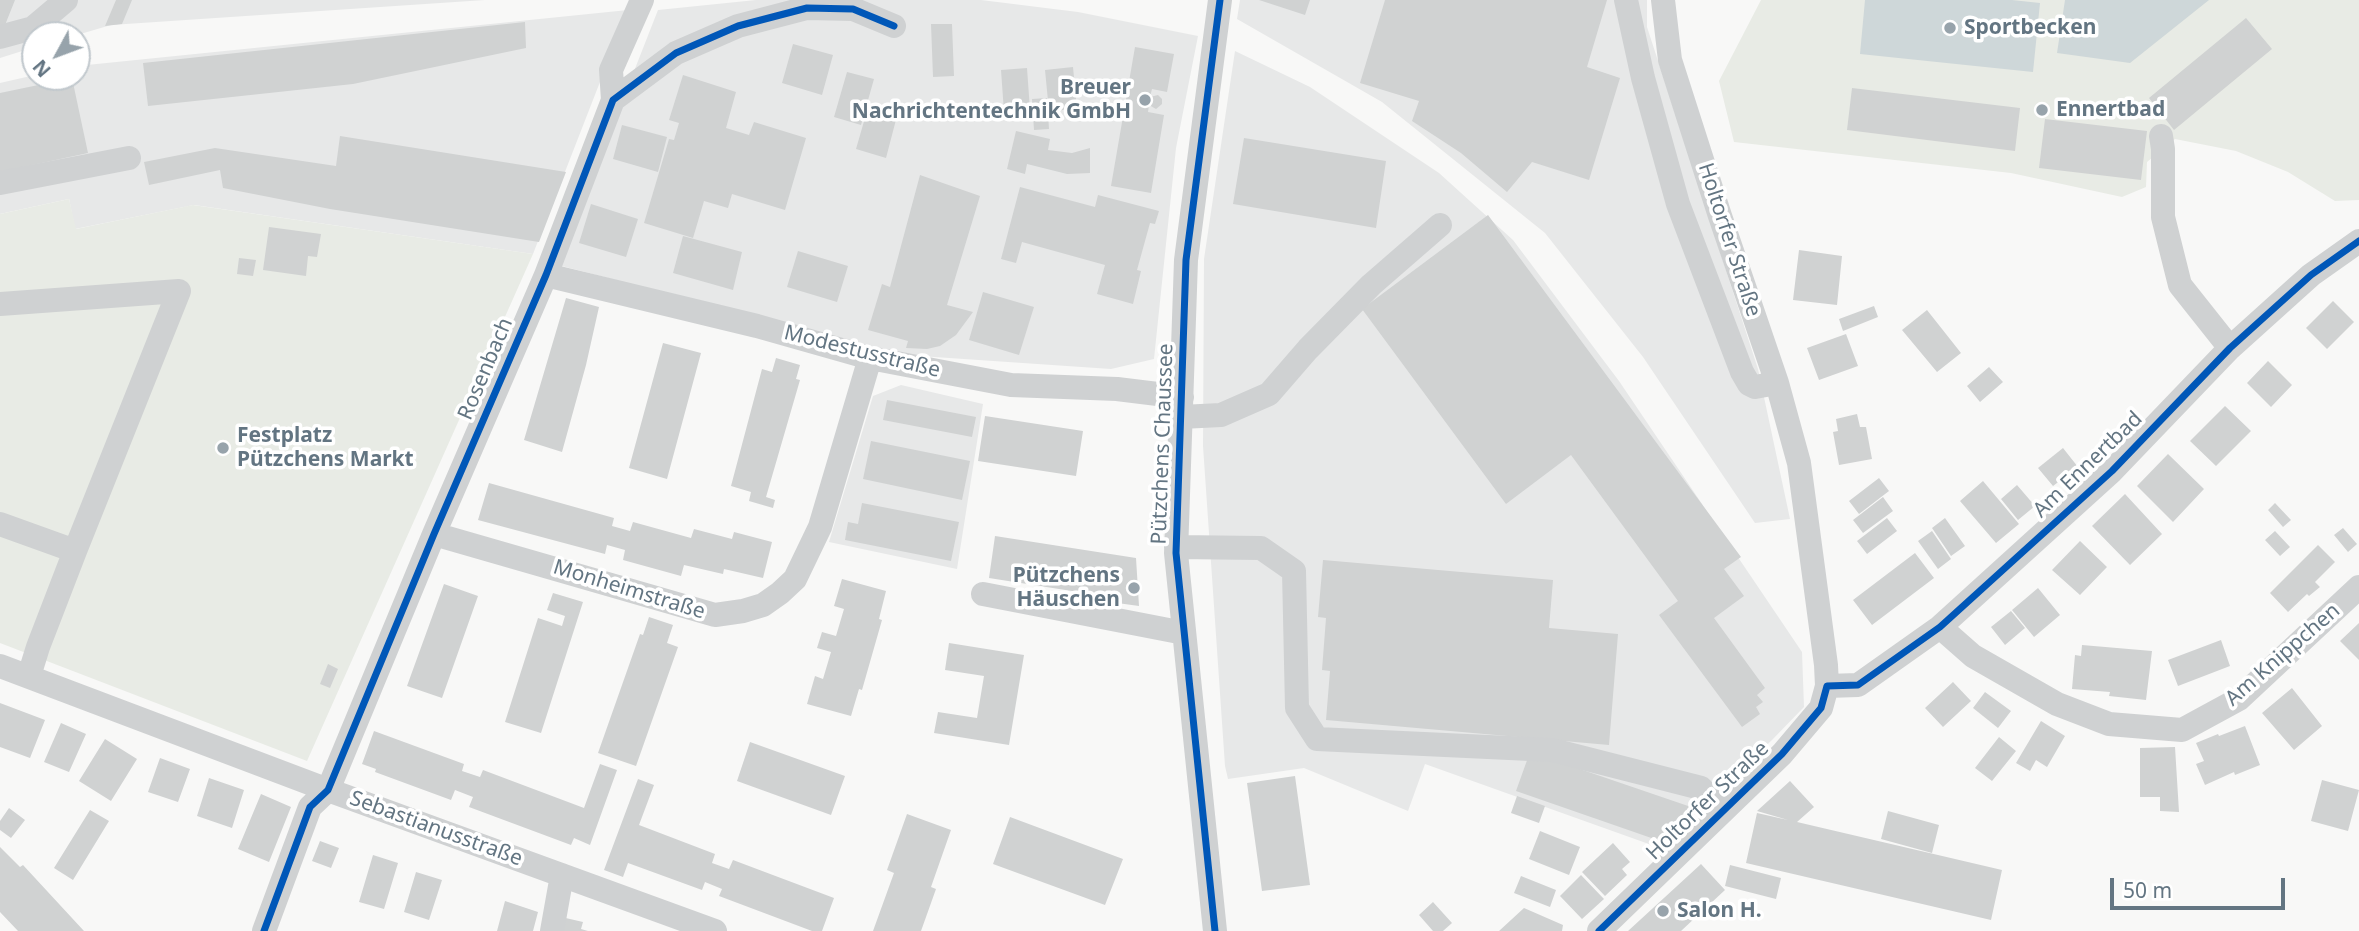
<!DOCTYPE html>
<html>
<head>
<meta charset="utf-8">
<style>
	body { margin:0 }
	#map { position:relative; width:2359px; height:931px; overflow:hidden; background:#f8f8f7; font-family:"Noto Sans",sans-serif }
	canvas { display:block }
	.north { position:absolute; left:21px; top:21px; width:70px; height:70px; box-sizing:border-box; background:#fff; border:2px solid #c1c8cd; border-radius:50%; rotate:229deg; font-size:19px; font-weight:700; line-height:28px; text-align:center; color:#637582 }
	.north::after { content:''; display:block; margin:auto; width:24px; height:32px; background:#97a3ab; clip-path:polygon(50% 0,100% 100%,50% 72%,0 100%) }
	.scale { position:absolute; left:2110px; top:878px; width:175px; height:32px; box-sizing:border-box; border:4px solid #637582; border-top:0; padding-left:9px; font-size:21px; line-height:24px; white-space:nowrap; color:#637582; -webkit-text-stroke:5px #fff; paint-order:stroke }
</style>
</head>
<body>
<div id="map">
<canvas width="2359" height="931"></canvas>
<div class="north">N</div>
<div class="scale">50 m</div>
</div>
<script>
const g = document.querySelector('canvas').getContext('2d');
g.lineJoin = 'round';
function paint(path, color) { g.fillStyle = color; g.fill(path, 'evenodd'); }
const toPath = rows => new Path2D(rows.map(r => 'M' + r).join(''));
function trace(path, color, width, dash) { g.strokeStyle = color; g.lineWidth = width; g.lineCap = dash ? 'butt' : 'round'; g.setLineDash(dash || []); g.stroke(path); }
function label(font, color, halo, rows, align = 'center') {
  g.font = font + ' "Noto Sans",sans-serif'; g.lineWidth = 7; g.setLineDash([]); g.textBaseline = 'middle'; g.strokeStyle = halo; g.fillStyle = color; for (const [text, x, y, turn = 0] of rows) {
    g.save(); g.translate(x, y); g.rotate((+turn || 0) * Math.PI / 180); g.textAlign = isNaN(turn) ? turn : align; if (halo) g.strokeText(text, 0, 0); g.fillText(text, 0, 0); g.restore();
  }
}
paint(toPath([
	[0,0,485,0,111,25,77,35,35,35,35,47,0,58],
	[756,0,981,0,1078,12,1198,36,1176,148,1154,359,1111,369,905,355,558,265,658,10],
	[1240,0,1647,0,1647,27,1758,369,1790,519,1755,523,1643,357,1545,233,1382,102,1237,19],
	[628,10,533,254,194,205,75,229,69,199,0,214,0,83,35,75,35,77,77,77,77,66],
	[1235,51,1310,87,1439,173,1513,240,1619,381,1802,652,1804,707,1772,740,1660,848,1425,764,1408,811,1304,768,1228,779,1225,766,1203,446,1204,259],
	[901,385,983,404,957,569,829,542,873,396]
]), '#e7e8e8');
paint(toPath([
	[1761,0,2359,0,2359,200,2335,201,2288,172,2236,151,2175,139,2147,162,2146,187,2122,197,2011,173,1734,142,1719,81],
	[69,199,76,229,193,205,533,254,307,761,0,643,0,214]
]), '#e8ebe5');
paint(toPath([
	[1865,0,2012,0,2040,3,2033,72,1860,54],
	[2065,0,2209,0,2130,63,2057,53]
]), '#ced7d9');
paint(toPath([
	[0,0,15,0,3,30,0,29],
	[116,0,132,0,122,24,105,26],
	[1259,0,1310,0,1305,15],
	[1385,0,1607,0,1587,67,1620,78,1589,180,1532,162,1507,192,1461,153,1412,121,1419,101,1360,83],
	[2246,18,2272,49,2174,130,2149,98],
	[525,22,526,48,353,84,148,106,143,63],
	[931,24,952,24,954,76,933,77],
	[793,44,833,55,822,95,782,83],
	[1135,47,1174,54,1167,92,1152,89,1150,97,1158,95,1162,99,1162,104,1156,109,1149,105,1148,112,1164,115,1151,193,1111,186],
	[1073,67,1077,109,1049,111,1045,70],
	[1027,68,1030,110,1004,112,1001,70],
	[847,72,874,79,861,125,834,117],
	[683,75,736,92,726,128,749,135,754,122,806,138,785,210,732,194,728,208,704,201,693,238,644,223,669,139,674,140,679,123,669,120],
	[72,78,88,153,0,172,0,93],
	[1852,88,2020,108,2015,151,1847,130],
	[1047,98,1049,129,1034,130,1032,99],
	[869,104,898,112,886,158,856,149],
	[2045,119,2147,131,2141,180,2039,168],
	[622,125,667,137,658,172,613,159],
	[1016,131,1050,139,1048,150,1072,153,1090,148,1090,173,1067,174,1027,164,1025,174,1007,169],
	[340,136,566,172,539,242,330,209,223,188,220,170,149,185,144,162,215,148,336,166],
	[1244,138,1386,161,1376,228,1233,204],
	[920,175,980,196,947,305,973,312,956,335,940,346,927,349,906,348,908,341,868,330,882,284,890,287],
	[1020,187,1095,207,1098,195,1159,211,1155,224,1150,223,1137,270,1141,271,1133,304,1097,294,1105,265,1022,242,1016,263,1001,259],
	[591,204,638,219,626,257,579,243],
	[1488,215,1741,557,1724,569,1744,596,1714,618,1765,688,1757,695,1763,702,1756,707,1760,714,1742,727,1659,615,1678,601,1571,455,1506,504,1362,309],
	[269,227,321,234,317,257,308,256,306,276,263,270],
	[683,236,742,252,733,290,673,273],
	[1799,250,1842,256,1837,305,1793,300],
	[798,251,848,266,837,302,787,287],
	[239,258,256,260,253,276,237,274],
	[983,292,1034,307,1019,355,969,340],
	[566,298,599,307,586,365,562,452,524,440],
	[2333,301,2354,322,2327,349,2306,328],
	[1874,306,1878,317,1843,331,1839,319],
	[1927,310,1961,353,1937,372,1902,330],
	[1846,334,1858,366,1819,380,1807,348],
	[663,343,701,353,667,479,629,468],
	[776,358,800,365,796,379,800,380,766,497,775,500,773,508,749,501,751,492,731,486,762,369,772,372],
	[2268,361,2292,385,2271,407,2247,383],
	[1989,367,2003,382,1980,402,1967,386],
	[887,400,976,417,972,437,883,420],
	[2225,406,2251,431,2216,466,2190,441],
	[1857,414,1860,427,1866,427,1872,459,1839,465,1833,432,1838,431,1836,419],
	[985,416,1083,431,1076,476,978,461],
	[871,441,970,461,962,500,863,479],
	[2063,448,2078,467,2053,486,2038,468],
	[2168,454,2204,489,2173,522,2137,486],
	[1879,478,1889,491,1859,514,1849,501],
	[1983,481,2019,524,1996,543,1960,501],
	[489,483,614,518,612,526,630,531,633,522,691,538,694,529,732,539,734,532,772,542,763,578,724,569,723,574,684,565,681,576,623,560,625,550,607,545,605,554,478,520],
	[2017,485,2035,506,2018,520,2001,499],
	[2125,494,2162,534,2130,565,2092,526],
	[1883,497,1893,511,1863,533,1853,520],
	[862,503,959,522,951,561,845,540,848,522,858,524],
	[2275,503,2291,520,2283,527,2268,510],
	[1887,518,1897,531,1867,554,1857,541],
	[1945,518,1965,546,1951,556,1932,528],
	[2343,528,2357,544,2348,552,2334,535],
	[1932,531,1951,559,1938,569,1918,541],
	[2275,531,2290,547,2280,556,2265,540],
	[995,536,1136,558,1139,606,1110,602,1110,597,989,578],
	[2080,541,2107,567,2080,595,2052,570],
	[2318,545,2335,562,2315,582,2320,587,2309,596,2307,594,2288,612,2270,593],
	[1915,553,1934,578,1872,625,1853,600],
	[1323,560,1553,580,1549,628,1618,634,1609,745,1326,720,1330,671,1322,670,1326,618,1318,617],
	[842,579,886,591,879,619,882,620,862,690,859,689,851,716,807,704,815,676,823,679,831,652,817,648,822,632,836,636,844,609,834,606],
	[444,584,478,596,442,698,407,686],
	[2038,588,2060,615,2034,637,2012,610],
	[553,593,583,602,541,733,505,722,538,618,562,626,565,616,547,610],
	[2011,611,2025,628,2005,645,1991,627],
	[649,617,673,625,667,643,678,647,636,766,598,753,640,634,643,635],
	[2359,623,2359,660,2340,641],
	[2221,640,2230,666,2178,686,2168,660],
	[949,643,1024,655,1009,745,934,733,938,712,977,718,984,676,945,670],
	[2082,645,2152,651,2146,700,2109,696,2110,692,2072,689,2075,655,2081,656],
	[328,664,338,669,330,688,320,684],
	[1953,682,1971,701,1943,727,1925,708],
	[2292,688,2322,726,2294,750,2262,713],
	[1985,692,2011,711,1998,728,1973,708],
	[0,703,45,720,30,758,0,747],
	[2041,721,2065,736,2047,767,2036,760,2030,771,2016,763],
	[61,723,86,734,69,772,44,762],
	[2245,726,2260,765,2235,775,2234,772,2205,785,2196,764,2204,761,2196,743,2218,734,2219,736],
	[374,731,464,764,462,771,480,777,483,770,584,808,600,764,617,770,590,845,574,838,571,845,469,807,473,797,455,790,451,800,375,772,376,769,362,764],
	[1999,737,2016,751,1992,781,1975,768],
	[105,739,137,759,111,801,79,781],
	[750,742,845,776,831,815,737,781],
	[2175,747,2179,812,2160,811,2160,797,2140,797,2140,748],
	[1530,752,1694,808,1660,841,1516,791],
	[160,758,190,769,178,802,148,792],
	[1295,776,1310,885,1262,891,1247,783],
	[209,778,244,790,232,828,197,816],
	[638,779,654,785,639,825,715,854,712,863,729,869,733,860,834,898,822,931,812,931,719,896,722,889,705,882,702,890,628,863,623,877,604,870],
	[2322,780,2359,790,2348,831,2311,821],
	[1790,781,1814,807,1797,822,2002,870,1991,920,1746,863,1757,813,1788,820,1757,811],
	[261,794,291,807,269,862,238,849],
	[1517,796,1545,806,1539,823,1511,813],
	[9,808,25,820,11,838,0,830,0,821],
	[90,810,109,821,73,880,54,868],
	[1888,811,1939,825,1932,853,1881,839],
	[907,814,951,830,931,887,936,889,921,931,873,931,894,873,887,870],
	[1010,817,1123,859,1105,905,993,864],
	[1540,831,1580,847,1569,875,1529,859],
	[320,841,339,848,331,868,312,861],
	[1613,843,1630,862,1622,869,1627,875,1605,896,1582,872],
	[0,847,20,867,23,865,84,931,18,931,0,912],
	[373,855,398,863,384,909,359,902],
	[1701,864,1725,890,1681,931,1628,931],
	[1730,865,1781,878,1776,899,1725,886],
	[416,872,442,880,429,920,404,912],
	[1581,875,1604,899,1582,919,1560,896],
	[1521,876,1556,890,1550,907,1514,893],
	[505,901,538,912,533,931,497,931],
	[1433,902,1452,923,1443,931,1433,931,1419,915],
	[1524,908,1563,925,1562,931,1499,931],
	[557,916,583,922,581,929,588,931,554,931]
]), '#d0d2d2');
trace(toPath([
	[1626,0,1643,78,1678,204,1742,372,1749,384,1755,387,1777,383],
	[0,37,33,28,66,0],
	[613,100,676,53,738,26,807,8,853,9,894,26],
	[2161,136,2163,149,2163,217,2180,285,2230,348],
	[0,183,129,158],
	[546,275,757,326,870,358,1011,385,1117,389,1182,397],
	[0,304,179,291,75,551,38,647,29,676],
	[1181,417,1221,415,1269,394,1308,349,1371,285,1440,225],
	[0,524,75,551],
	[434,534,715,615,743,611,763,605,780,593,795,579,820,527,870,358],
	[1176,547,1261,548,1294,571,1297,708,1317,739,1552,750,1701,788,1721,812],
	[983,594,1184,633],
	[1940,627,1973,656,2057,704,2109,724,2182,730,2239,699,2359,587],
	[0,666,328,790,715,931],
	[1827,686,1858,685,1940,627,2112,471,2230,348,2311,275,2359,241],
	[264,931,310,807,328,790,434,534,546,275,613,100,611,70,642,0],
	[552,931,562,875],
	[1215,931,1176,553,1186,260,1220,0],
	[1599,931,1782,754,1821,708,1827,686,1826,665,1799,463,1777,383,1720,216,1670,60,1663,0]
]), '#cfd1d2', 24);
trace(toPath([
	[264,931,310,807,328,790,434,534,546,275,613,100,676,53,738,26,807,8,853,9,894,26],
	[1215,931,1176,553,1186,260,1220,0],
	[1599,931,1782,754,1821,708,1827,686,1858,685,1940,627,2112,471,2230,348,2311,275,2359,241]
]), '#0057b8', 7);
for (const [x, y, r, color] of [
	[1950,28,7,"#97a3ab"],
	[1145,100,7,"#97a3ab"],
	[2042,110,7,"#97a3ab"],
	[223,448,7,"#97a3ab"],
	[1134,588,7,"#97a3ab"],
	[1663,911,7,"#97a3ab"]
]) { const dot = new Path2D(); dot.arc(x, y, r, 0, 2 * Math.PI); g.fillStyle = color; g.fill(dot); trace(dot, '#fff', 2.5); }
label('bold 21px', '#637582', '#fff', [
	["Sportbecken",1964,28],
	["Breuer",1131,88,"right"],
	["Nachrichtentechnik GmbH",1131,112,"right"],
	["Ennertbad",2056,110],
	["Festplatz",237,436],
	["Pützchens Markt",237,460],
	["Pützchens",1120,576,"right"],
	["Häuschen",1120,600,"right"],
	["Salon H.",1677,911]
], 'left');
label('21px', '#637582', '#fff', [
	["Holtorfer Straße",1729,240,72],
	["Modestusstraße",862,352,14],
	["Rosenbach",486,369,-67],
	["Pützchens Chaussee",1163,444,-88],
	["Am Ennertbad",2088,465,-44],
	["Monheimstraße",629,590,17],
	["Am Knippchen",2283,655,-41],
	["Holtorfer Straße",1708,801,-44],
	["Sebastianusstraße",436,829,20]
]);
</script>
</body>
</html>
